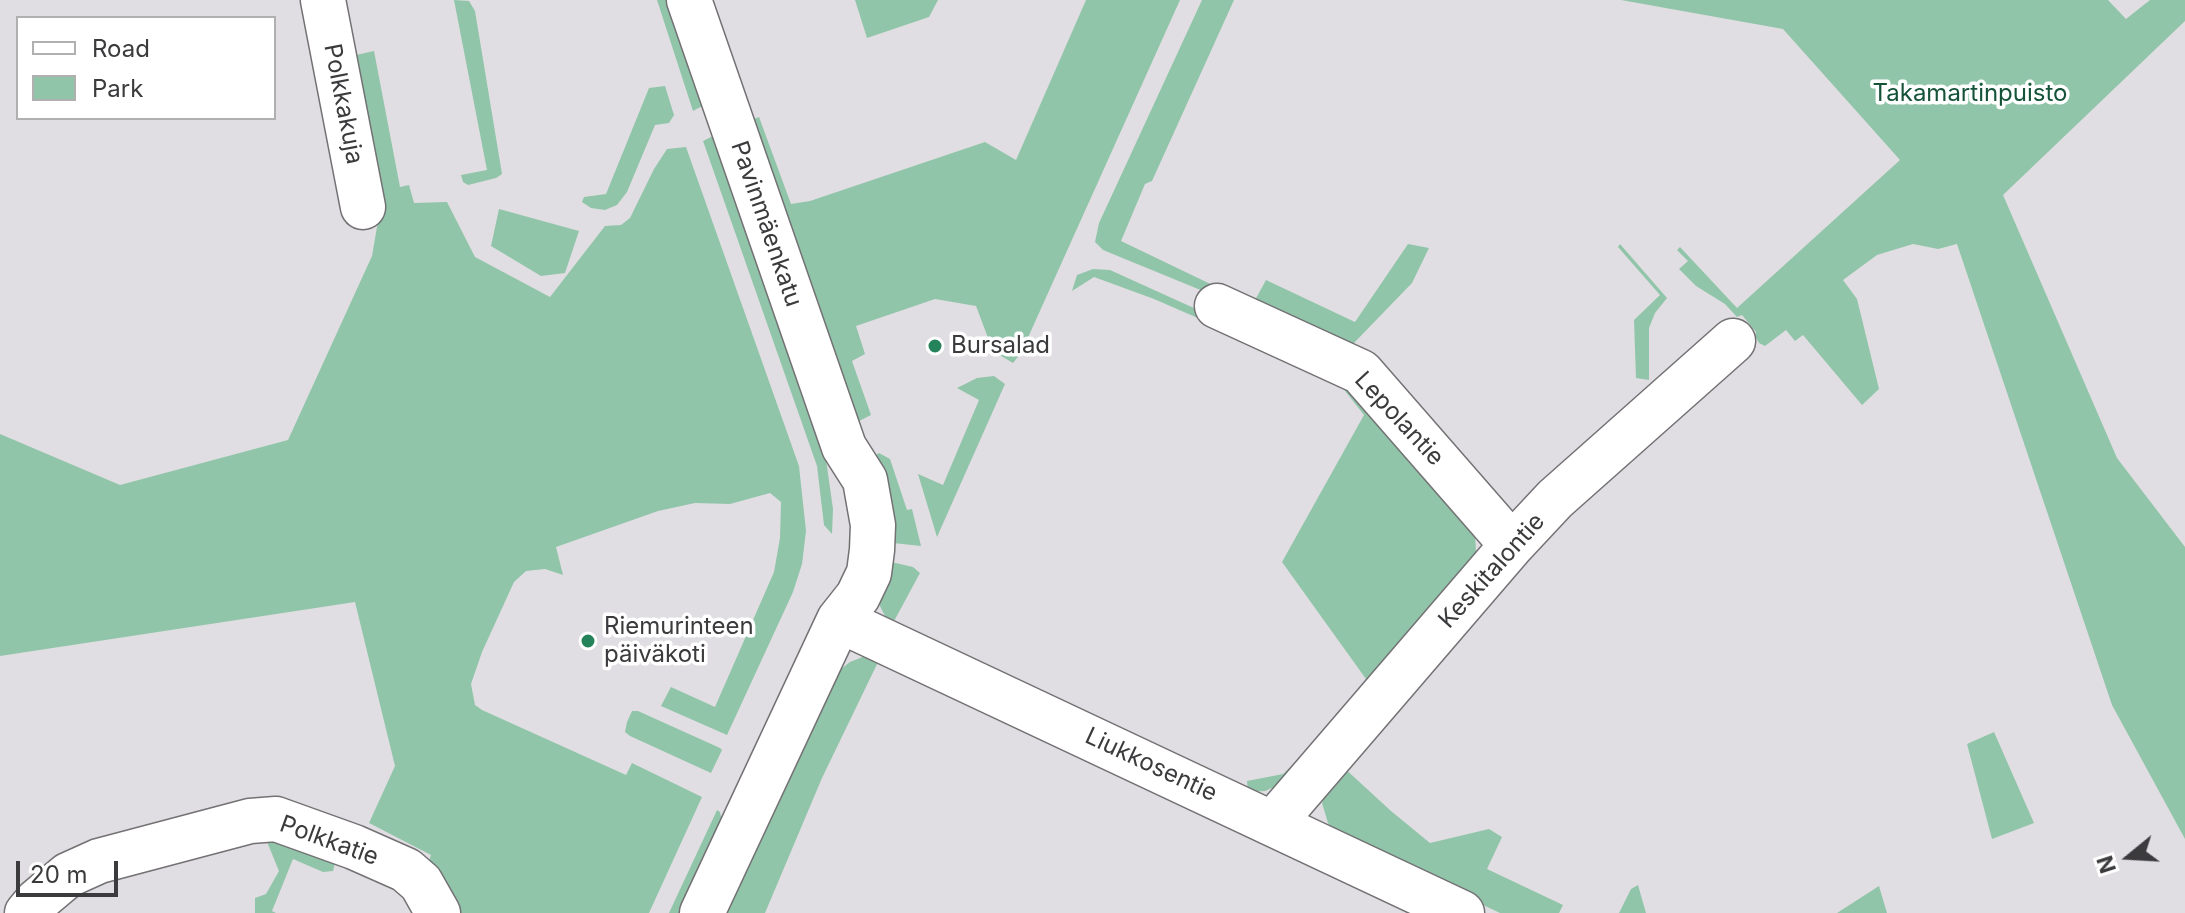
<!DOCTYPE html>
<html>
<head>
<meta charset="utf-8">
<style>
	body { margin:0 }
	#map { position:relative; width:2185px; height:913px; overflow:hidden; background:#e0dee2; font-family:Inter,sans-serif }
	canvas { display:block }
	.legend { position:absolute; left:16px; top:16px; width:260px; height:104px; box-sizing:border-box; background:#fff; border:2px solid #b1b0b1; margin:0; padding:10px 14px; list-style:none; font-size:24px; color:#3b3a3c }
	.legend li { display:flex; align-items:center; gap:16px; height:40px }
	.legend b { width:40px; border:2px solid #b1b0b1 }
	.north { position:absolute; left:2089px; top:817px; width:80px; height:80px; -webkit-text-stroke:6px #fff; paint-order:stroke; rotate:252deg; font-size:22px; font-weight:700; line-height:32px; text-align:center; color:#3b3a3c }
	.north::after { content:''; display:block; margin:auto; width:28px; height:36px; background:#3b3a3c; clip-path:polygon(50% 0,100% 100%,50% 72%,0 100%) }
	.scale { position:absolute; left:16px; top:861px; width:102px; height:36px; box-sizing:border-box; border:4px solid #3b3a3c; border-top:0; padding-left:10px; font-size:24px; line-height:28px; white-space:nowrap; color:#3b3a3c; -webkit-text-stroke:6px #fff; paint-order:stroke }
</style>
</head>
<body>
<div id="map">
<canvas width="2185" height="913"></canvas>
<ul class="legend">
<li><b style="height:10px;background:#fff"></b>Road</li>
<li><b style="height:22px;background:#91c5a9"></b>Park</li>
</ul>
<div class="north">N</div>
<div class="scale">20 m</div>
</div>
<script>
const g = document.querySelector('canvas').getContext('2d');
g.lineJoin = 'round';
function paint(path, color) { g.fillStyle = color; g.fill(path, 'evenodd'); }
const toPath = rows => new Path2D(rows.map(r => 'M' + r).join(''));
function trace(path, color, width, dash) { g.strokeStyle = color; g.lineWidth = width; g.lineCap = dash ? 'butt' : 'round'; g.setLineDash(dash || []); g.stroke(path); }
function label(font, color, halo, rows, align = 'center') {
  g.font = font + ' Inter,sans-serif'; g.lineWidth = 7; g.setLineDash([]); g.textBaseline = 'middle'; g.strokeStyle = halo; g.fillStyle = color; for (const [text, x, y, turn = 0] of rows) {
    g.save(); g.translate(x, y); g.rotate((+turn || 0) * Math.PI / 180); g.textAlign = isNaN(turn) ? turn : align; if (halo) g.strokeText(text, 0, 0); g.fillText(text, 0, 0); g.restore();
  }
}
paint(toPath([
	[454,0,469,1,475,11,502,174,496,178,468,185,463,182,461,175,487,170],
	[657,0,673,0,706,104,693,111],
	[855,0,938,0,929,17,867,38],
	[1086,0,1180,0,1021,353,1013,363,993,351,976,306,935,299,856,326,865,354,852,361,871,415,855,423,746,122,759,117,791,204,810,201,985,142,1016,160],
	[1202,0,1234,0,1152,181,1145,184,1121,241,1225,291,1220,298,1103,250,1095,242,1099,223],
	[1621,0,2108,0,2126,19,2150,0,2185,0,2185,21,2003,195,2117,458,2185,547,2185,839,2112,705,1957,244,1938,249,1913,244,1877,255,1843,280,1857,299,1879,389,1862,405,1803,335,1795,341,1786,330,1765,346,1759,343,1755,336,1756,332,1742,315,1737,317,1725,304,1696,286,1679,269,1688,261,1677,250,1680,247,1737,308,1900,160,1783,29],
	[374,51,400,187,409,185,414,203,447,202,475,257,550,297,605,226,621,225,630,218,654,169,667,149,686,147,799,466,806,531,802,564,793,592,727,735,661,706,671,687,715,707,774,572,780,538,781,502,770,493,730,504,695,503,658,511,556,547,563,575,545,569,526,571,514,582,482,652,471,684,475,705,482,710,626,775,632,763,702,797,649,913,456,913,428,864,431,855,369,823,395,766,355,602,0,656,0,434,120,485,288,440,372,256,381,204,350,63,356,55],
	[665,86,674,115,669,123,655,125,627,192,617,205,605,210,591,208,582,202,584,197,606,194,649,88],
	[717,134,823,438,833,509,832,534,824,525,817,466,703,141],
	[499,209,579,231,565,273,541,276,491,246],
	[1408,244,1429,248,1412,283,1353,344,1254,302,1266,280,1355,322],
	[1620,244,1667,298,1655,313,1649,328,1649,380,1636,378,1634,320,1660,295,1618,247],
	[1093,269,1110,270,1333,371,1475,534,1476,552,1474,565,1286,782,1265,791,1248,792,1247,781,1283,774,1308,750,1366,679,1282,562,1364,415,1342,387,1292,359,1154,299,1094,277,1072,291,1077,275],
	[994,376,1005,384,937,537,918,474,943,485,979,400,957,388,977,378],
	[879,453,890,459,907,510,912,509,921,546,884,542,869,460],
	[887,561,913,567,920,573,893,623,886,618,879,604],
	[865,656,880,658,822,778,765,913,717,913,837,672,850,662],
	[632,711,638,711,720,748,722,750,711,773,630,736,625,732,627,722],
	[1994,732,2034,823,1992,839,1967,744],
	[1342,766,1391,811,1430,843,1489,829,1502,837,1487,869,1563,905,1559,913,1500,913,1336,835,1328,823,1322,803,1328,786],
	[717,810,720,812,723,827,683,913,669,913],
	[265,837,335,863,333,871,323,872,293,859,272,911,276,913,255,913,255,898,266,894,279,871],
	[1638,885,1646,913,1619,913,1631,889],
	[1879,886,1887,913,1837,913]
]), '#91c5a9');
const minor = toPath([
	[323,0,363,207],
	[689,0,844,447,865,480,873,525,872,550,869,573,858,596,839,620,702,913],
	[1217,306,1361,372,1512,545],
	[839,620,1462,913],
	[1273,823,1512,545,1555,499,1733,341],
	[27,913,37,901,68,875,99,861,250,821,276,819,354,847,406,870,421,883,438,913]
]);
trace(minor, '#737174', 47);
trace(minor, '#fff', 44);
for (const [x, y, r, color] of [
	[935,346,8,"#24835a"],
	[588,641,8,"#24835a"]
]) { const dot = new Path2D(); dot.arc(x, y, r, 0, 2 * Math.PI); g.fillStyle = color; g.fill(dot); trace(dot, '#fff', 3); }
label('24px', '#145338', '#fff', [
	["Takamartinpuisto",1970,94]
]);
label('24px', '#3b3a3c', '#fff', [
	["Polkkakuja",343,104,79],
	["Pavinmäenkatu",766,224,71],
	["Lepolantie",1399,419,47],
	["Keskitalontie",1492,571,-48],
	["Liukkosentie",1151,765,25],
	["Polkkatie",329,841,20]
]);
label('24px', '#3b3a3c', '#fff', [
	["Bursalad",951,346],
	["Riemurinteen",604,627],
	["päiväkoti",604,655]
], 'left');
</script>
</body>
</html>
